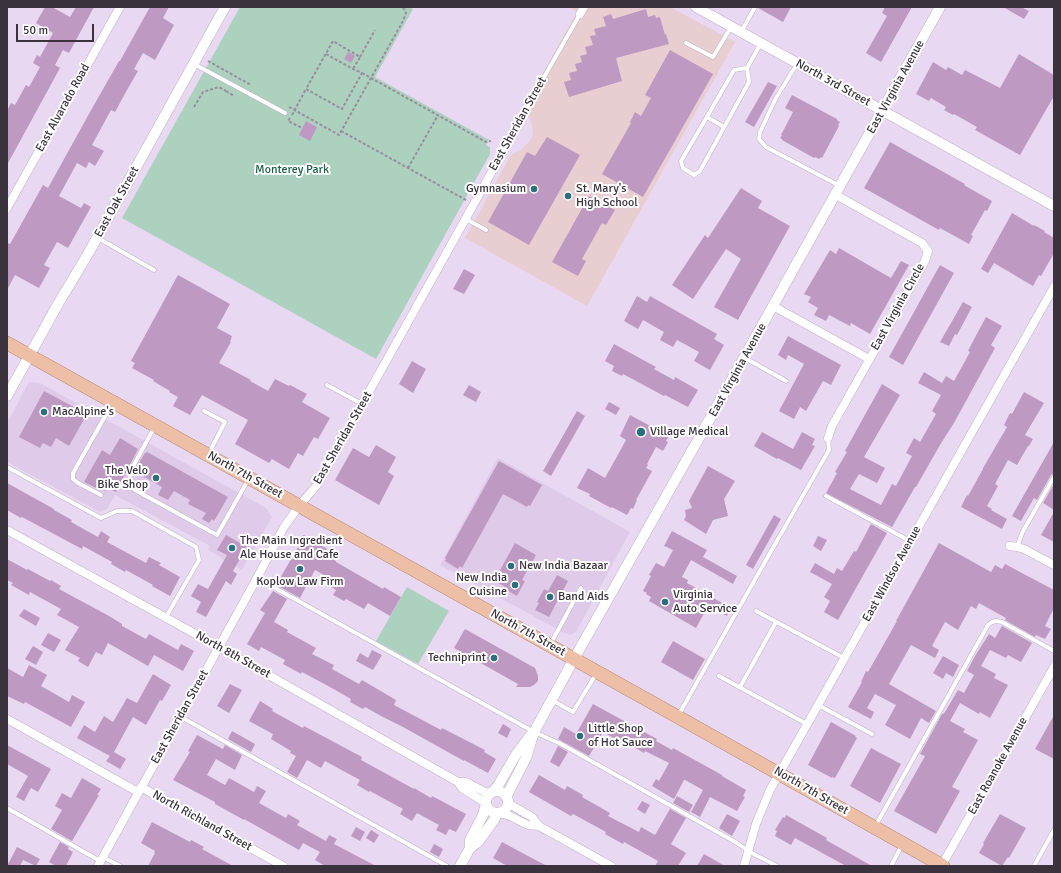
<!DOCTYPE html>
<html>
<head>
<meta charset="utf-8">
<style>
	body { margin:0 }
	#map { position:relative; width:1061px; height:873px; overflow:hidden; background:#e9d8f1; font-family:Signika,sans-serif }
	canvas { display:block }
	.frame { position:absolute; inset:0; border:8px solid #3a333d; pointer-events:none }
	.scale { position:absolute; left:16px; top:24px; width:78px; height:18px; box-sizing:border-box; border:2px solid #3a333d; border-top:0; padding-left:5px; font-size:12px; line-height:14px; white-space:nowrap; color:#3a333d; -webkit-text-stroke:3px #fff; paint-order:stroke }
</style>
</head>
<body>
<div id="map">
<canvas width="1061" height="873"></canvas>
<div class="frame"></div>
<div class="scale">50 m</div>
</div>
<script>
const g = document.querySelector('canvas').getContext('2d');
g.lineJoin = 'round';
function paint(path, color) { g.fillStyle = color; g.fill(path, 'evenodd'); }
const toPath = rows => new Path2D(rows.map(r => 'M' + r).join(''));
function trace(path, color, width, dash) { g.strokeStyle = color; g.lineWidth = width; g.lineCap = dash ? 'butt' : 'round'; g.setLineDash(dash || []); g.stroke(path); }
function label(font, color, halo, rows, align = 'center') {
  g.font = font + ' Signika,sans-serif'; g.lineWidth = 4; g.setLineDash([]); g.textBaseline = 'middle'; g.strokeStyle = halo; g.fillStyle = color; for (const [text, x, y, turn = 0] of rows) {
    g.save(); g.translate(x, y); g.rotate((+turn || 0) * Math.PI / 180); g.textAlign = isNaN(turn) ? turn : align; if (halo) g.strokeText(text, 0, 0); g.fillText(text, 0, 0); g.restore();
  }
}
paint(toPath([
	[29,382,40,383,266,508,272,517,242,570,208,550,210,546,115,495,107,509,100,512,7,462,7,423],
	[498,458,630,532,576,632,570,635,564,633,440,565]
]), '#e0caea');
paint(toPath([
	[573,7,670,7,735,42,587,306,465,238,511,155,521,150,529,142,532,137,533,131,531,121,527,115,521,112,577,12,572,9]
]), '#e8cdd1');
paint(toPath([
	[240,7,409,7,413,9,375,77,489,140,486,145,490,147,490,154,376,359,122,218],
	[407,587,449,611,418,664,376,641]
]), '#acd1be');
paint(toPath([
	[45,7,52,7,70,17,76,7,94,7,69,53,63,50,55,65,60,68,7,165,7,111,11,103,15,105,26,85,29,87,40,67,33,63,37,55,40,57,53,33,36,23],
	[150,7,169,7,163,18,174,25,155,60,143,53,134,69,138,71,127,90,115,112,111,110,92,145,104,151,95,166,89,162,86,168,77,163,59,196,81,208,84,203,91,207,68,248,57,242,44,265,50,268,39,288,15,275,7,290,7,243,10,244,43,185,48,188,90,112,119,61,120,61],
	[758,7,791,7,783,22,758,8],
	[885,7,912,7,881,62,866,53,887,16,882,13],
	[1003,7,1021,7,1029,11,1024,19],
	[646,9,648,17,655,15,656,18,660,17,665,35,666,34,669,44,616,58,622,81,569,97,564,82,571,80,569,73,577,71,575,64,582,62,580,56,587,54,585,47,593,45,590,36,596,35,594,29,606,26,603,17,611,14,613,19],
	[670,50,713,74,643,197,602,174,631,123,630,122,635,112,641,116,651,98,645,95],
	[348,52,355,56,351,63,344,59],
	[1019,54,1054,75,1054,96,1020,155,975,130,977,127,954,114,953,115,944,110,946,107,931,98,929,101,916,94,933,62,946,70,948,67,962,75,965,70,1000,88],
	[768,82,777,86,754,127,745,122],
	[792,95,837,119,837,120,840,122,838,125,839,126,822,158,821,157,819,159,815,157,814,158,782,140,782,139,780,138,782,135,781,135,793,112,785,108],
	[306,121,317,127,310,141,299,135],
	[547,137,580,155,529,245,488,222,527,152,535,156],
	[890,142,965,184,964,185,969,188,992,201,987,211,985,210,971,235,973,236,969,244,940,228,939,230,864,188],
	[741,188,762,201,758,208,790,226,738,320,714,307,741,259,726,249,693,299,672,285,705,235,708,238],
	[589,196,615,210,606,225,602,223,582,259,586,261,578,276,552,262],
	[1012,213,1034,226,1034,225,1045,231,1044,232,1054,238,1054,253,1041,276,1039,275,1033,286,994,263,988,273,981,269],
	[839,248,891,278,901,261,909,265,870,334,851,323,850,326,829,315,826,321,814,315,818,308,808,302,811,297,804,294,830,250,836,254],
	[940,265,954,273,903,365,889,357],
	[464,269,475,275,464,294,453,289],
	[178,275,230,304,217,328,232,336,230,342,231,342,219,363,251,380,250,381,268,391,275,379,289,386,290,385,307,394,302,402,330,418,318,439,314,437,303,456,298,453,289,469,272,459,269,463,235,444,248,420,202,395,190,415,173,406,178,397,169,392,170,391,153,381,154,380,132,368,135,363,131,361],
	[637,296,647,302,650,296,717,334,714,339,724,345,710,370,694,361,699,352,677,340,673,347,660,340,664,332,643,320,638,329,624,321],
	[963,302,972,307,957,335,955,334,949,346,940,342],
	[986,317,1002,326,991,345,995,348,954,423,940,445,916,487,915,487,892,527,826,493,837,473,835,472,847,452,845,451,882,384,900,395,864,457,885,468,877,483,859,474,850,489,881,505,892,484,896,486,912,456,906,453,914,438,920,442,936,414,932,411,941,395,918,383,924,372,942,383,946,376,954,381,970,352,968,351,972,343],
	[788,336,841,365,831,385,823,381,806,411,800,407,794,419,779,411,804,364,788,355,786,360,778,355],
	[614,344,656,367,654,369,674,380,675,377,698,390,688,407,665,395,664,396,623,374,622,376,612,371,614,366,605,361],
	[412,361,426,369,413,393,399,384],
	[469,385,481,392,476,402,463,395],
	[44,391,87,414,69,446,56,438,51,447,43,443,40,448,19,437],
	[1024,392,1044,403,1025,435,1033,439,1029,446,1028,446,1017,465,1008,460,995,484,998,486,987,506,992,509,991,510,1007,519,1002,529,961,507,967,495,968,496,983,469,983,468,1007,427,1004,425,1010,413,1012,414],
	[609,402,620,408,616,415,605,409],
	[577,411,585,416,551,476,543,471],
	[630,415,669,436,666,441,668,442,663,451,656,447,647,464,648,465,646,468,652,471,636,500,637,500,633,509,631,508,627,515,612,507,611,508,589,496,590,494,577,488,588,468,605,478,626,440,620,436],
	[762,432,793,449,802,432,815,439,812,445,815,446,801,470,778,458,777,459,754,446],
	[120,438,138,449,116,492,108,488,106,491,101,489,100,490,84,482,102,450,110,455],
	[1054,442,1054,474,1051,475,1037,500,1034,498,1021,521,1012,516],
	[376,445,396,457,388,472,394,476,379,505,335,480,353,448,369,457],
	[147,452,228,497,214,521,212,519,209,523,202,519,206,513,188,504,190,500,174,491,168,500,158,495,162,487,134,471,145,453,146,453],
	[499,461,542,485,530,506,528,505,527,507,503,494,462,568,460,566,458,569,445,561,446,559,445,558],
	[708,466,735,481,724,499,728,516,713,520,706,534,684,520,686,516,685,510,692,508,689,501],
	[7,483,54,509,54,510,72,520,71,522,98,537,101,531,110,537,107,542,146,563,149,557,161,563,159,565,180,577,170,596,152,586,153,585,126,570,125,572,111,564,112,562,83,546,82,549,22,517,21,518,7,510],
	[1054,484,1054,510,1043,503],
	[1054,512,1054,542,1041,535],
	[774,515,781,519,753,569,746,565],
	[871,524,887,533,838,620,824,612,830,601,824,597,832,584,810,572,815,563,834,574,837,568,842,571,854,551,856,552],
	[672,531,707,550,703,557,737,576,733,584,691,560,682,577,688,580,687,583,731,608,727,616,708,606,696,628,649,601,651,597,646,594,647,593,643,591,651,576,649,575,656,563,664,567,673,550,664,546],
	[226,535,247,547,233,571,237,574,231,585,226,581,206,617,196,612,201,602,191,596,198,584,208,589,227,555,217,550],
	[304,535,327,549,324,554,336,561,336,562,383,589,384,587,401,597,390,616,368,603,364,609,346,599,344,601,333,595,336,590,331,587,333,584,331,583,333,580,315,570,300,598,276,585,300,544,298,538],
	[818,536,827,540,821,551,813,546],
	[515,543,536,555,522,580,525,581,517,596,503,588,504,586,494,581],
	[939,543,991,572,995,565,1002,569,1005,564,1054,590,1054,608,1045,626,1051,629,1045,639,1036,635,1035,637,1005,620,1006,618,979,603,976,609,971,606,958,630,945,622,932,646,939,650,935,658,911,645,889,684,936,711,929,723,921,718,910,739,885,725,896,705,875,694,867,708,874,712,871,719,848,707,862,682,861,682,866,671,868,672,897,621,896,621],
	[7,559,27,570,28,569,50,581,51,580,61,586,59,589,109,616,122,624,122,626,146,639,149,634,178,650,181,644,194,651,183,671,154,655,148,666,108,643,102,655,96,652,88,667,78,661,80,658,65,650,79,627,57,615,61,609,30,592,29,595,11,585,13,583,7,580],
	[557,575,568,581,549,617,535,610,539,603,537,602,544,589,548,591],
	[273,591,287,599,274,622,288,630,287,632,316,648,312,654,334,665,332,669,359,684,362,680,396,700,394,705,441,730,442,728,485,750,484,752,496,759,488,773,464,760,464,761,403,727,381,716,365,707,363,709,350,702,351,699,330,687,302,672,301,674,283,664,285,660,261,647,259,651,247,644,265,613,260,610],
	[24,609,40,618,36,626,19,616],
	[1002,626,1032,643,1021,662,1008,655,1006,658,990,650,981,666,996,674,994,678,1008,685,990,718,980,712,979,714,960,703,950,721,965,729,963,732,978,740,952,787,960,791,936,834,894,811,925,756,920,754,942,714,943,714,945,712,958,690,964,693,974,675,967,671,975,656,989,634,995,638],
	[465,629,535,668,538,676,538,681,534,685,530,687,516,687,518,684,454,648],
	[48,633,61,640,54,652,41,645],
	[673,641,705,659,693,680,661,662],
	[33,646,43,652,36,665,25,659],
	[372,650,382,655,373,670,356,661,360,653,368,658],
	[943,656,959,665,953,677,946,673,943,679,933,673],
	[29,665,47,675,41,686,69,702,72,695,85,702,71,727,25,702,24,704,7,696,7,668,23,677],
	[153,674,171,685,162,701,160,700,146,725,133,717,114,752,126,759,120,769,106,761,110,756,77,738,84,725,95,732,104,716,113,722,127,698,137,703],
	[230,684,242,690,229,713,217,706],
	[260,701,273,709,272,711,303,728,304,726,362,757,361,760,414,789,414,788,431,798,432,796,466,814,456,832,449,829,446,835,436,830,439,825,417,813,412,821,400,814,403,809,370,791,369,792,357,785,360,780,325,761,321,768,307,760,297,778,287,772,296,756,290,753,291,751,271,739,273,734,249,721],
	[593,704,657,739,656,741,672,750,673,748,722,775,722,776,746,790,743,796,745,797,737,811,710,797,700,817,691,812,703,790,685,780,684,780,674,799,652,786,656,779,659,781,669,763,645,751,644,753,627,743,626,745,603,732,589,756,558,739,564,727,576,734],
	[1054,715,1054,759,1035,749],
	[831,722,856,736,855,737,857,738,835,778,832,777,832,778,808,765],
	[503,724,511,729,507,738,498,733],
	[232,731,255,744,251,752,228,739],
	[197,735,223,749,225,745,242,755,235,770,216,759,207,775,225,785,229,778,254,792,257,786,266,791,259,803,286,818,288,814,300,821,297,825,326,841,329,835,337,839,334,844,376,866,325,866,315,860,320,852,303,843,299,850,244,819,244,820,215,804,215,802,173,780,190,752,188,751],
	[7,745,51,769,38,792,31,788,24,801,16,797,28,776,7,764],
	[558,746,568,752,559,767,550,762],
	[871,748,901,764,880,803,850,786],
	[539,775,565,790,567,786,583,795,582,797,610,813,608,816,639,832,641,827,655,835,670,809,686,818,671,844,686,853,678,866,655,866,658,861,624,842,623,844,605,834,606,832,573,814,571,816,529,792],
	[82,778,101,789,97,795,99,795,72,841,51,829,62,810,55,806,62,793,71,798],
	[677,796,693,805,689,812,673,803],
	[642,801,650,805,645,814,637,809],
	[727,814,740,821,732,836,719,828],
	[1000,814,1026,828,1009,858,1008,857,1002,866,979,853,984,844,983,843],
	[786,815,827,838,826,840,872,866,846,866,795,838,791,845,775,836,777,831,775,830,783,817,785,818],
	[152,822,190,842,191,840,204,847,202,849,233,866,148,866,155,853,154,853,155,851,141,843],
	[356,827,365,832,360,841,351,836],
	[371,830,379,835,374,843,366,838],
	[60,842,69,847,68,849,73,852,66,866,56,866,49,862],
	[502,842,528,856,547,866,507,866,493,858],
	[434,844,443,849,439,857,430,852],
	[17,847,40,859,36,866,23,860,20,866,7,866],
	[704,854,725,866,697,866]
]), '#be9ac3');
const service = toPath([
	[741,32,755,7],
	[686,43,713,57,731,27],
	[194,64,285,113],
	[797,64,776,98,760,132,759,139,766,147,840,186],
	[747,68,734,70,704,122,681,161,683,168,694,175,700,171,749,82,747,68,761,43],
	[527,107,580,14],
	[707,117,724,127],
	[466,219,486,230],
	[98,238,154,270],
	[745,358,786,381],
	[327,385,362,404],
	[204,411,225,422,209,453],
	[154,428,131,470,130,480,130,486,135,490,217,535,248,480],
	[7,467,101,518,117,511,132,511,196,547,199,560,166,617],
	[101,495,78,483,73,479,73,473,112,404],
	[826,496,910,541],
	[1017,547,1023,531,1054,477],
	[257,578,534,732,561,744,737,843,748,851,777,866],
	[756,611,844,658],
	[551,643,581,588],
	[719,676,807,724],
	[740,687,776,622],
	[552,700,573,712,596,674],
	[818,705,872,734],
	[678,716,762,567,829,450,828,438],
	[181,717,447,866],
	[7,808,100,861],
	[876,825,988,625,992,622,996,621,1002,622,1054,651],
	[103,857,120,866],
	[891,866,902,845],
	[1034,866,1054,830]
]);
const minor = toPath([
	[580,14,584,7],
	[7,208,120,7],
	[773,306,869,359],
	[828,438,832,426,925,261,928,251,922,243,836,195],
	[7,530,219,647,458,782,462,788,486,803],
	[1010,546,1017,547,1024,549,1054,565],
	[7,719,138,792],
	[458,782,466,782,485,792,491,793],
	[141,787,283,866],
	[507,800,511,805,532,817,539,826,611,866],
	[499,813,508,815,528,825,539,826],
	[942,865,1054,667],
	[98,866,257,578,284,527,299,506,317,485,514,132,527,107],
	[744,866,756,824,770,790,1054,287]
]);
const tertiary = toPath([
	[696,7,1054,206],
	[7,396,58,304,88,254,225,7],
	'486 802a11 11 0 1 1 22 0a11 11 0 1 1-22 0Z',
	[492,793,499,784,517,753,530,736],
	[506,797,526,758,534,732,574,659,703,431,940,7],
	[470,848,478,842,494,820,497,813],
	[460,866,470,848,470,840,483,815,486,804]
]);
const primary = toPath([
	[7,343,678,717,943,866]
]);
trace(service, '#c0b0c8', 5);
trace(minor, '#c0b0c8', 9);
trace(tertiary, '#c0b0c8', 11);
trace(primary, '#a5725b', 14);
trace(toPath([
	[326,54,353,69,362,73,342,109,306,89,333,41,360,57,353,69],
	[360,57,375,30],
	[208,61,251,85],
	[362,73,486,142,491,141],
	[226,91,234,96],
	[194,107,203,92,219,87,226,91,227,89],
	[289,107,339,135,403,21,406,13,403,7],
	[292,115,306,89],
	[290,118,288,121,302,128],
	[341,131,466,200],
	[408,168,438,115]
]), '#998d9f', 2, [3, 2]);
trace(service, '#fff', 4);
trace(minor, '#fff', 8);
trace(tertiary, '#fff', 10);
trace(primary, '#ecbfa6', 13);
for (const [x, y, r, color] of [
	[534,189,4,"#2b6f7f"],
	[568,196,4,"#2b6f7f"],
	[44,412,4,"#2b6f7f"],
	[641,432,5,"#2b6f7f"],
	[156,478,4,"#2b6f7f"],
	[232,548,4,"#2b6f7f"],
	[511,566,4,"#2b6f7f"],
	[300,569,4,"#2b6f7f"],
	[515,585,4,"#2b6f7f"],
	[550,597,4,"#2b6f7f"],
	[665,602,4,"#2b6f7f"],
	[494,658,4,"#2b6f7f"],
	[580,736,4,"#2b6f7f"]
]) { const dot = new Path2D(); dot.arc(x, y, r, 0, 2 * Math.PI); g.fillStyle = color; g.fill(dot); trace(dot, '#fff', 1.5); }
label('12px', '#3a333d', '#fff', [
	["North 3rd Street",833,83,29],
	["East Virginia Avenue",896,87,-61],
	["East Alvarado Road",63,108,-61],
	["East Sheridan Street",518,124,-61],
	["East Oak Street",117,202,-61],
	["East Virginia Circle",898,307,-61],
	["East Virginia Avenue",738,370,-61],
	["East Sheridan Street",343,438,-60],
	["North 7th Street",245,475,29],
	["East Windsor Avenue",892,574,-61],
	["North 7th Street",528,633,29],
	["North 8th Street",233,655,29],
	["East Sheridan Street",180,717,-61],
	["East Roanoke Avenue",998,766,-61],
	["North 7th Street",811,791,30],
	["North Richland Street",202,821,29]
]);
label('12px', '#1d6046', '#fff', [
	["Monterey Park",292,170]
]);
label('12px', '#3a333d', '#fff', [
	["Gymnasium",526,189,"right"],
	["St. Mary's",576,189],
	["High School",576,203],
	["MacAlpine's",52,412],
	["Village Medical",650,432],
	["The Velo",148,471,"right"],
	["Bike Shop",148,485,"right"],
	["The Main Ingredient",240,541],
	["Ale House and Cafe",240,555],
	["New India Bazaar",519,566],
	["New India",507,578,"right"],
	["Cuisine",507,592,"right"],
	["Koplow Law Firm",300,582,"center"],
	["Virginia",673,595],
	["Auto Service",673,609],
	["Band Aids",558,597],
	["Techniprint",486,658,"right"],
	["Little Shop",588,729],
	["of Hot Sauce",588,743]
], 'left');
</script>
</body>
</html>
